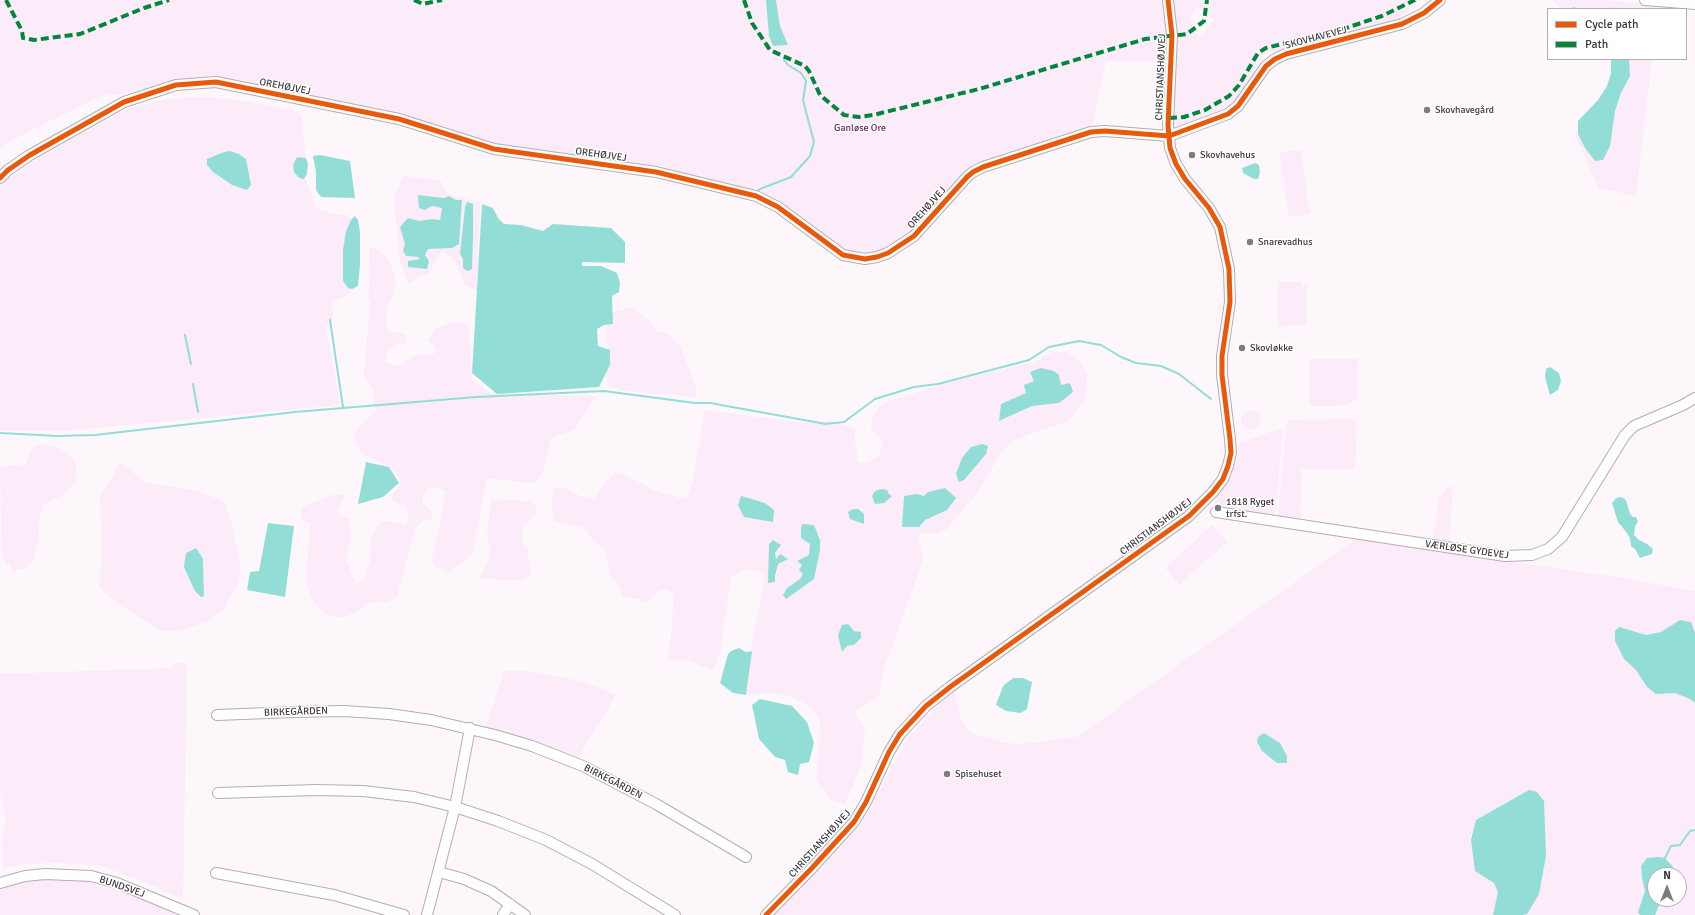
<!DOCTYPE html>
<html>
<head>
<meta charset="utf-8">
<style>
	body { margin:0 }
	#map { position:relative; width:1695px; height:915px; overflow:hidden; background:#fdf7fb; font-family:Signika,sans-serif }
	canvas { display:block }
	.legend { position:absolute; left:1547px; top:8px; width:140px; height:52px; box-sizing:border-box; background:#fff; border:1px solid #b1afb0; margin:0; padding:5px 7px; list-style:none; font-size:12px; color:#3b373a }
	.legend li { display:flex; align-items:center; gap:8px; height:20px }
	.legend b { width:20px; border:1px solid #b1afb0 }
	.north { position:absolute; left:1647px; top:867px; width:40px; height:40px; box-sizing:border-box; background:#fff; border:1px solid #b1afb0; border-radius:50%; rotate:0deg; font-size:11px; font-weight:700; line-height:16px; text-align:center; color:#3b373a }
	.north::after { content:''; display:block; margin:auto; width:14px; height:18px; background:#7f7a7e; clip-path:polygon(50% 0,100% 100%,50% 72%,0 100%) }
</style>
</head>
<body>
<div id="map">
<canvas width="1695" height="915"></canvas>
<ul class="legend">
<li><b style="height:5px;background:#e8590c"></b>Cycle path</li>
<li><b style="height:5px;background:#00873e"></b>Path</li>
</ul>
<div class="north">N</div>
</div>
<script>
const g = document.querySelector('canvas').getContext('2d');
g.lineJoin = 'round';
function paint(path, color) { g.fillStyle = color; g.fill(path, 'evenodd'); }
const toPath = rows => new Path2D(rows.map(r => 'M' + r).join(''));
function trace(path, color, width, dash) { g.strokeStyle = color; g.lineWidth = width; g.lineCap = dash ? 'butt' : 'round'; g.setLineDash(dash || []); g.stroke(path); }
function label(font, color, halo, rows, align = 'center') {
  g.font = font + ' Signika,sans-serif'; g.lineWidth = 3; g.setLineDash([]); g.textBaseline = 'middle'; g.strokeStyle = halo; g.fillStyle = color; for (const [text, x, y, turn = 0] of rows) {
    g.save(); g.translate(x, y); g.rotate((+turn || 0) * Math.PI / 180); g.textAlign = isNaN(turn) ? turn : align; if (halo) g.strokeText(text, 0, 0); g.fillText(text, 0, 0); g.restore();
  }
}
paint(toPath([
	[0,0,766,0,769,36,773,46,788,45,780,26,776,0,1419,0,1396,21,1265,54,1234,109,1176,131,1167,61,1106,61,1092,127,968,175,912,234,881,256,844,254,749,191,657,167,520,151,411,122,237,81,207,77,121,94,101,96,18,137,0,149],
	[1197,7,1214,20,1200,38,1189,20],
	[1553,0,1599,0,1668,6,1662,9,1564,9,1555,3],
	[1611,59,1652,59,1636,196,1598,188,1576,136,1578,121,1599,99,1607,86,1611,73],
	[200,97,237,100,294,111,301,115,306,158,297,157,299,178,304,179,311,191,315,208,329,213,348,215,351,220,346,231,343,250,343,281,348,288,352,289,346,296,331,303,333,316,331,324,326,326,340,405,62,431,0,430,0,185,28,165,68,141,128,109,162,100],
	[231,151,239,154,246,159,250,179,224,152],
	[1301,150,1310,214,1289,217,1279,153],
	[404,176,441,181,448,195,480,202,477,291,464,284,455,260,442,251,428,273,408,283,400,262,394,196],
	[419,195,444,198,449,196,456,200,452,248,428,249,419,269,420,259,418,257,412,257,404,250,408,218,420,221,432,219,440,220,442,208,432,206,425,210],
	[465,207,473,211,472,269,463,268,463,259,460,253],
	[369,247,379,250,390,262,396,279,394,292,388,304,386,322,389,331,404,334,407,343,396,344,387,351,385,362,398,366,416,355,431,355,436,352,435,346,427,341,437,328,452,322,464,323,469,329,472,380,492,394,597,396,575,429,556,436,550,442,543,473,537,481,530,483,487,478,473,552,463,562,449,572,436,567,432,560,444,504,445,490,435,487,428,487,423,494,423,503,432,511,433,516,429,520,422,521,415,529,397,597,387,602,372,602,356,612,338,618,326,615,314,604,306,581,310,524,301,519,302,507,336,494,345,496,337,513,349,519,351,540,348,549,347,561,356,583,363,581,370,561,371,538,381,522,385,521,406,525,409,516,405,505,395,502,390,496,398,488,400,480,392,468,362,453,354,439,357,428,376,411,373,391,364,375,370,303,368,297,370,277],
	[1278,282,1302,282,1302,285,1307,285,1306,325,1278,326],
	[633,307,649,321,656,331,668,334,680,345,697,390,696,397,634,392,609,387,606,377,609,365,609,349,606,339,608,324,614,312],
	[1053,352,1066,352,1079,361,1087,374,1085,401,1067,422,1029,434,1010,442,997,460,976,494,947,529,934,534,923,533,918,537,924,557,884,669,879,696,854,713,865,729,861,766,845,804,830,799,816,780,819,756,820,719,807,704,783,694,765,693,746,695,754,632,765,579,759,570,744,570,731,578,720,652,713,671,690,660,667,661,671,636,674,595,667,589,657,592,649,602,623,596,618,583,610,576,605,549,593,541,584,528,554,521,551,504,555,487,565,488,582,497,594,499,614,472,629,477,654,490,680,498,688,496,693,480,705,410,804,423,833,421,855,429,855,444,859,463,867,462,879,456,883,442,871,428,871,422,876,410,887,402,950,382,1034,362],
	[1059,375,1061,385,1059,403,1032,406,1000,421,1001,404,1026,393,1034,382],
	[917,494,924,496,947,510,925,520,919,527],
	[801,538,820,540,820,550,814,579,786,599,787,588,800,579,803,574,802,565,797,562,809,555,810,544],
	[769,544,775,553,776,559,782,563,778,564,775,582,768,582],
	[861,633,861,638,854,645,847,646,842,651,839,639],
	[1309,359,1358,359,1357,397,1355,400,1349,404,1337,406,1309,406],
	'1241 420a10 10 0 1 1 20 0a10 10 0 1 1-20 0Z',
	[1355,419,1357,422,1355,469,1302,469,1300,520,1278,517,1286,427,1289,420],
	[1283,428,1275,517,1225,510,1214,503,1233,472,1238,455,1238,444],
	[41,444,57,447,75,460,77,482,63,495,43,505,38,525,39,537,34,559,25,568,14,571,2,557,0,467,26,464,31,450],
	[120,462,146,483,199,491,224,502,232,524,241,566,237,585,224,609,208,621,178,631,161,631,118,604,99,587,102,554,100,495,113,476],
	[203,559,204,577,204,596,195,590],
	[1448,487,1453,487,1449,543,1433,539,1439,499],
	[491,499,529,501,536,506,536,513,525,524,522,532,522,543,528,550,529,563,532,573,524,580,503,580,479,578,488,563,491,551,487,536],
	[1212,525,1227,542,1179,584,1165,568],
	[1357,538,1427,547,1484,558,1616,577,1695,591,1695,915,775,915,861,825,908,738,954,688,960,718,971,733,1005,743,1022,744,1077,737],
	[1655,875,1679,875,1679,899,1655,899],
	[175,663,187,663,183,899,139,880,101,866,54,862,17,865,3,869,2,836,6,821,0,792,0,674,171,668],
	[504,671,526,671,581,681,616,695,578,758,532,740,486,727],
	[57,878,85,881,132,895,180,915,0,915,0,889,20,882]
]), '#fcebf8');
paint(toPath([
	[766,0,776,0,780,26,788,45,773,46,769,36],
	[1611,59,1629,59,1630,76,1621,93,1615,111,1610,146,1603,160,1595,161,1585,148,1578,134,1578,121,1598,100,1607,86,1611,73],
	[230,151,239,154,246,159,251,185,247,190,232,185,213,172,207,165,207,159,224,152],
	[320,155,350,161,355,198,321,197,316,190,316,172,313,156],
	[297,157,306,158,308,164,307,174,304,179,299,178,294,172,293,165],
	[1255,163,1259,165,1260,172,1258,179,1254,179,1243,173,1242,168],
	[418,195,444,198,449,196,456,200,462,200,459,244,452,248,428,249,425,255,429,261,427,269,408,267,408,261,420,259,418,257,406,256,403,251,405,244,400,227,408,218,420,221,432,219,440,220,442,208,432,206,425,210,419,208],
	[467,202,473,204,473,236,472,269,467,271,463,268,463,259,460,254,465,207],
	[482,204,493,208,498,218,504,224,521,225,543,231,553,224,611,228,625,242,625,263,582,262,582,266,601,266,617,273,620,283,619,292,612,296,613,324,604,325,597,329,598,346,610,350,610,365,599,387,497,394,472,373],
	[355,216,358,220,360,232,360,265,358,286,352,289,348,288,343,281,343,250,346,231,351,220],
	[1550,367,1559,373,1561,381,1558,390,1550,395,1545,377,1546,369],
	[1041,368,1054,371,1059,375,1061,385,1070,383,1073,392,1059,403,1032,406,999,421,1001,404,1026,393,1024,385,1034,381,1030,372],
	[982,444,988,446,986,454,964,480,959,482,956,474,962,458,971,447],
	[366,462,389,467,399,483,383,497,358,504],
	[945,488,956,498,947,510,925,520,919,527,902,527,904,496,917,494,924,496,928,492],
	[881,489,887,490,889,494,892,496,884,503,875,504,872,496,875,491],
	[741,496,765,503,774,510,773,522,744,517,738,505],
	[1621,497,1626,500,1630,514,1633,517,1636,517,1638,522,1635,526,1634,535,1639,540,1647,544,1653,549,1652,554,1640,558,1635,549,1631,546,1630,538,1627,533,1618,522,1612,503,1616,498],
	[853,509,858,509,864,514,864,524,850,519,848,512],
	[268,523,294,526,285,597,247,590,250,572,259,571],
	[802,524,814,525,820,540,820,550,814,579,786,599,783,595,787,588,800,579,803,574,799,570,802,565,797,561,809,555,810,544,801,538,801,528],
	[773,540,781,545,775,553,776,559,780,554,788,559,778,564,775,576,775,582,768,583,769,544],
	[196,548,203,559,204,596,201,597,195,591,184,567,186,553],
	[1680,620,1691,622,1695,633,1695,703,1690,699,1675,693,1656,694,1647,687,1636,670,1624,659,1615,641,1615,631,1619,627,1646,635,1661,632],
	[848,624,854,631,861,632,861,638,854,645,847,646,842,652,838,635,842,625],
	[739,648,746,652,752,651,746,695,733,693,720,683,728,654,731,651],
	[1013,678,1023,678,1032,682,1027,709,1021,713,1006,711,996,705,1003,686],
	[760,699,792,706,807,722,814,743,809,762,800,764,798,775,788,772,785,760,775,757,759,739,752,705],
	[1264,733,1280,743,1287,756,1287,763,1277,763,1262,751,1257,742,1258,737],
	[1529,790,1537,792,1544,801,1546,856,1539,894,1527,914,1523,915,1493,915,1498,892,1494,883,1475,871,1471,840,1476,820],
	[1658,857,1665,858,1673,867,1670,875,1655,875,1655,899,1659,899,1660,903,1655,915,1640,915,1638,912,1645,891,1642,878,1641,866,1647,858]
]), '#92ded6');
trace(toPath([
	[1574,8,1575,9],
	[756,192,760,189,791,177,810,156,814,142,803,100,806,81,801,73,788,65,784,60],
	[330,320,343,407],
	[185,335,191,364],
	[193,384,198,412],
	[0,433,57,436,95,435,295,412,476,397,604,391,695,403,710,403,826,424,844,422,875,399,914,387,938,384,1029,360,1049,347,1079,341,1101,345,1121,357,1136,363,1161,366,1179,374,1211,399],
	[1664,860,1671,846,1680,845,1690,831,1695,830]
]), '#92ded6', 2);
const minor = toPath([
	[1645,0,1695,4],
	[0,178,8,170,30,155,124,102,176,85,216,82,399,119,494,149,656,172,756,196,778,207,843,255,865,259,877,257,888,253,914,236,967,177,973,172,983,167,1091,132,1105,131,1169,136,1228,114,1238,106,1266,66,1275,59,1286,54,1402,24,1424,13,1440,0],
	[1216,512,1505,556,1532,555,1548,549,1562,537,1625,435,1634,426,1683,405,1695,398],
	[217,715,294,712,344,711,389,714,431,720,495,735,532,746,583,766,656,804,746,857],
	[218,793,316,790,363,791,414,797,455,807,498,821,546,840,592,864,675,915],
	[439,872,464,879,491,891,525,915],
	[216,873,334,895,404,915],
	[0,883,25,876,45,874,91,876,117,883,194,915],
	[427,915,455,807,470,728],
	[503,915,510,904],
	[766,915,812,868,854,822,866,802,889,752,900,734,926,706,950,687,1189,516,1213,492,1223,479,1228,466,1231,453,1230,439,1222,375,1222,356,1230,302,1229,269,1220,227,1209,208,1185,179,1176,164,1170,148,1168,125,1172,35,1168,0]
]);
trace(minor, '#b3aeb1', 12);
trace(minor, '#fffefe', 10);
trace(toPath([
	[6,0,22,31,23,38,34,40,80,34,144,8,169,0],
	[414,0,423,4,442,0],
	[744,0,752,23,770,50,805,66,809,71,820,95,844,115,859,117,873,115,979,89,1145,39,1187,34,1204,21,1207,0],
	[1169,118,1184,117,1205,110,1229,96,1239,85,1258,53,1266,48,1346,28,1382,16,1415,0]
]), '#00873e', 4, [8, 4]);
trace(toPath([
	[0,178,8,170,30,155,124,102,176,85,216,82,399,119,494,149,656,172,756,196,778,207,843,255,865,259,877,257,888,253,914,236,967,177,973,172,983,167,1091,132,1105,131,1169,136,1228,114,1238,106,1266,66,1275,59,1286,54,1402,24,1424,13,1440,0],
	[766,915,812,868,854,822,866,802,889,752,900,734,926,706,950,687,1189,516,1213,492,1223,479,1228,466,1231,453,1230,439,1222,375,1222,356,1230,302,1229,269,1220,227,1209,208,1185,179,1176,164,1170,148,1168,125,1172,35,1168,0]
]), '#e8590c', 5);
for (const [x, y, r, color] of [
	[1427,110,4,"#7f7a7e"],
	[1192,155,4,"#7f7a7e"],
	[1250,242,4,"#7f7a7e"],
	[1242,348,4,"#7f7a7e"],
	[1218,508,4,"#7f7a7e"],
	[947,774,4,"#7f7a7e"]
]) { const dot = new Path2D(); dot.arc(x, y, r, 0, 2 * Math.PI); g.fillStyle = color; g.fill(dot); trace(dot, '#fff', 1.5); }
label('10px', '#3b373a', '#fff', [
	["SKOVHAVEVEJ",1316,38,-15],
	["CHRISTIANSHØJVEJ",1161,77,-88],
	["OREHØJVEJ",285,87,11],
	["OREHØJVEJ",601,155,8],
	["OREHØJVEJ",927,208,-48],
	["CHRISTIANSHØJVEJ",1156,527,-37],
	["VÆRLØSE GYDEVEJ",1467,550,8],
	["BIRKEGÅRDEN",296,712,-2],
	["BIRKEGÅRDEN",613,782,27],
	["CHRISTIANSHØJVEJ",820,844,-48],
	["BUNDSVEJ",122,887,19]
]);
label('10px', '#3b373a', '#fff', [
	["Skovhavegård",1435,110],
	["Skovhavehus",1200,155],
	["Snarevadhus",1258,242],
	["Skovløkke",1250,348],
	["1818 Ryget",1226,502],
	["trfst.",1226,514],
	["Spisehuset",955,774]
], 'left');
label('10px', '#671b5e', '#fff', [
	["Ganløse Ore",860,128]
]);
</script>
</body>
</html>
